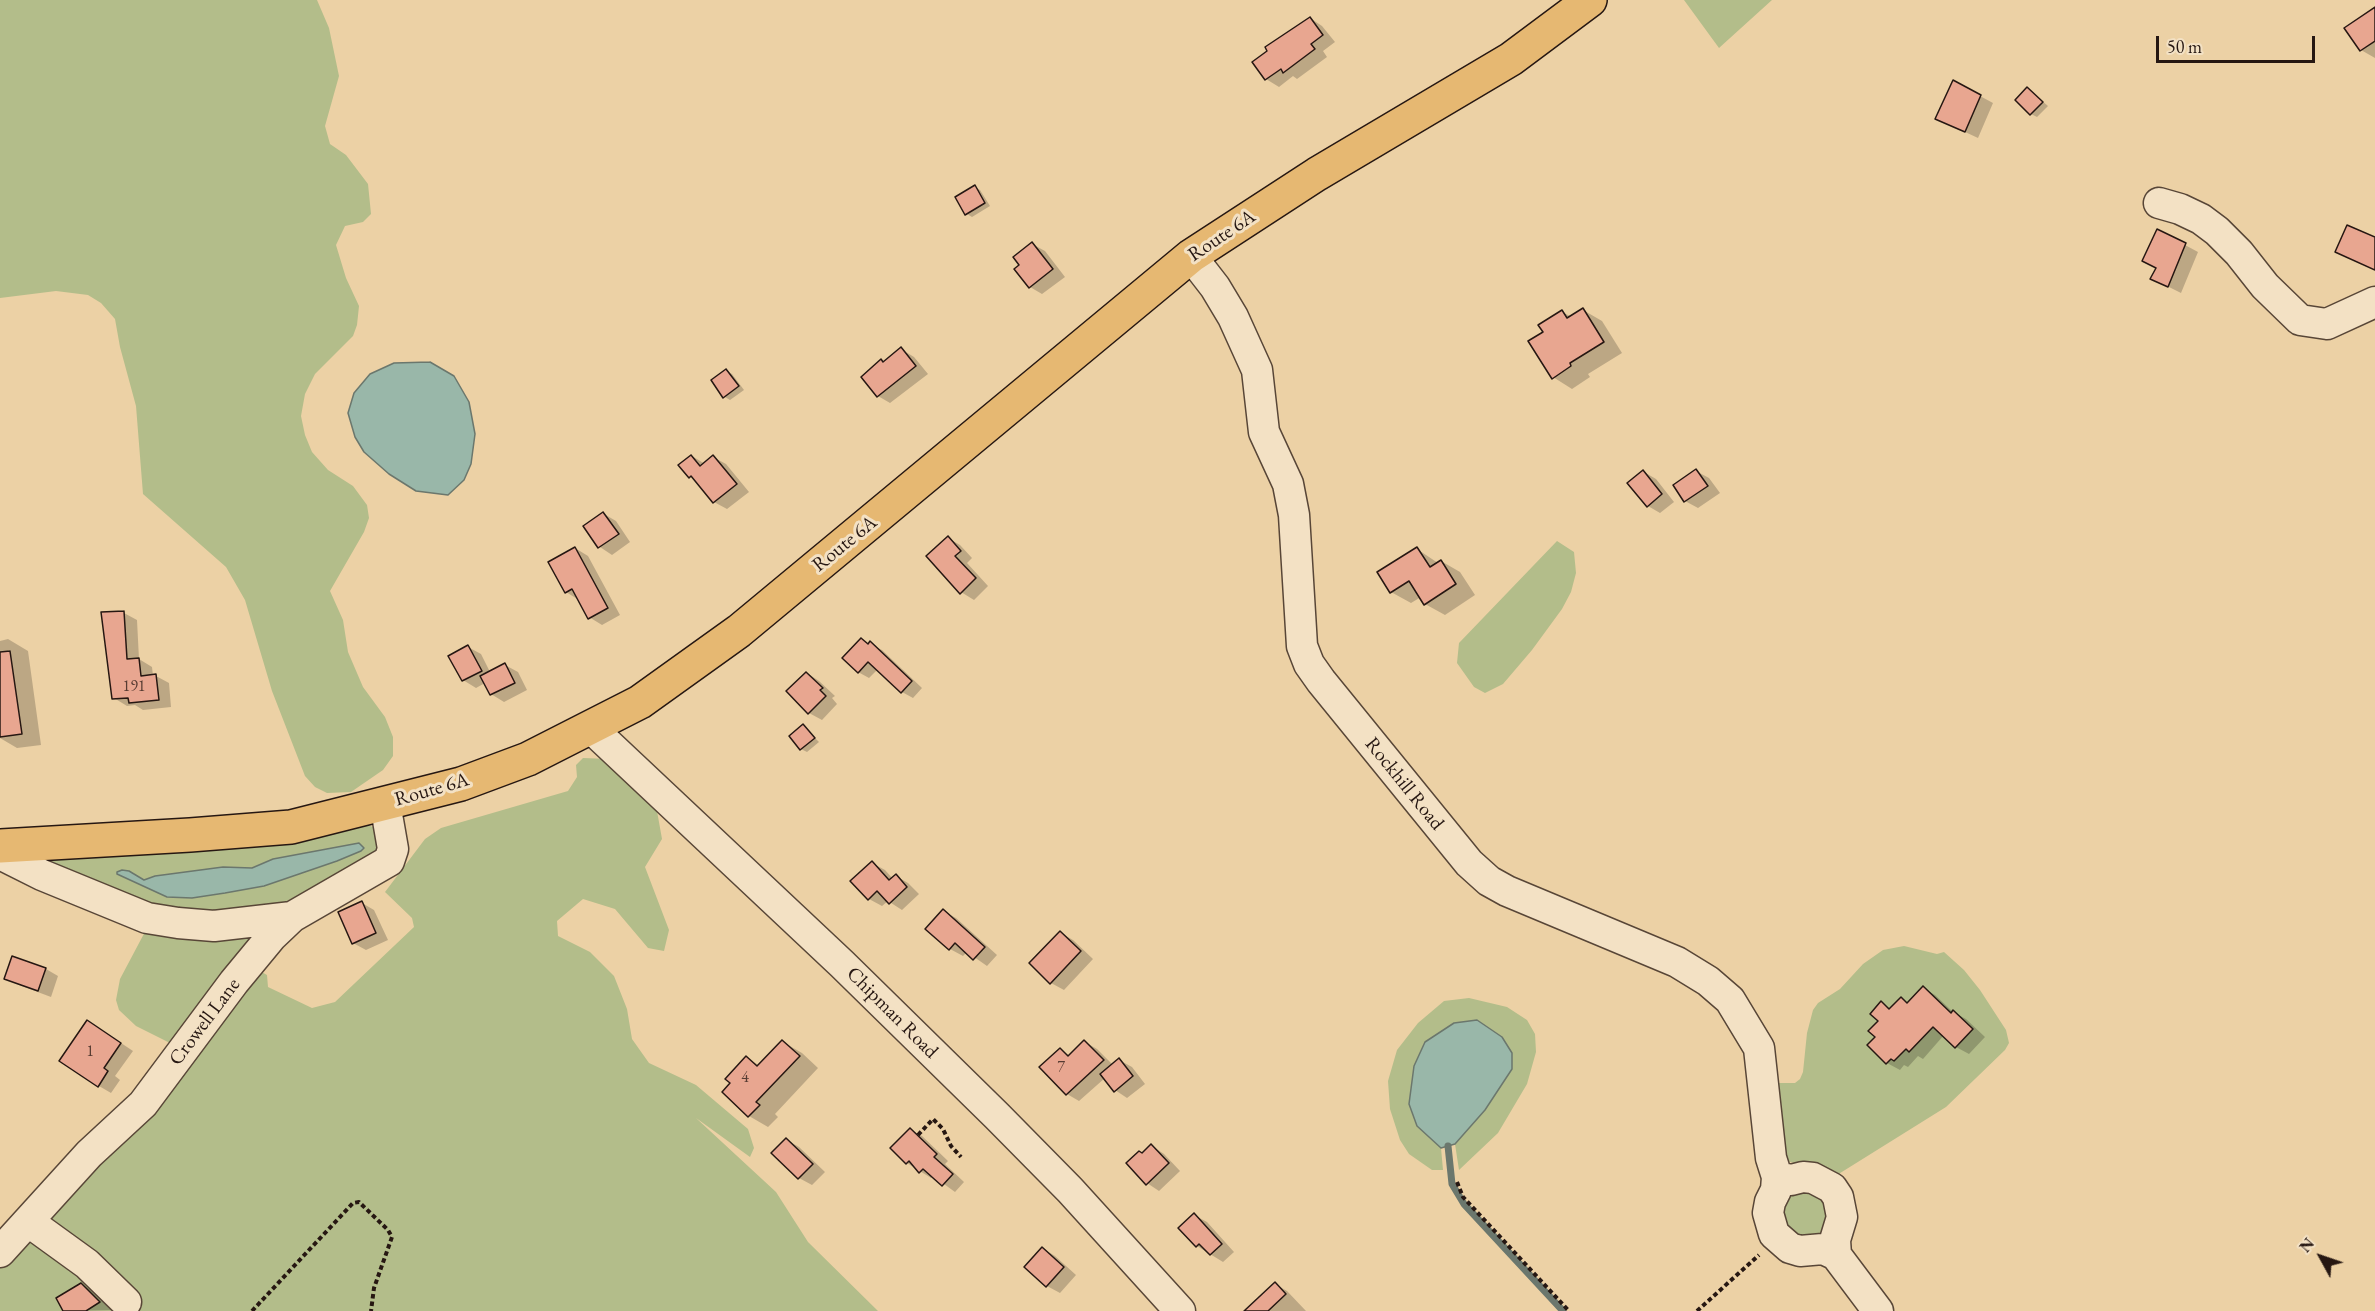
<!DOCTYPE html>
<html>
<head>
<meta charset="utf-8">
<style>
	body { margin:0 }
	#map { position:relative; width:2375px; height:1311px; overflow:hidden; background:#ecd1a5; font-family:"EB Garamond",serif }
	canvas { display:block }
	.north { position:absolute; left:2291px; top:1227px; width:60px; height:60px; -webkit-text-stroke:4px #f3e1c4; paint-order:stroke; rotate:310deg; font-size:16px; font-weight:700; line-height:24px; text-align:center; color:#261712 }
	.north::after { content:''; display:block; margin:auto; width:21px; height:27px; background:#261712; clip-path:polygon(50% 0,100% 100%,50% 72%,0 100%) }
	.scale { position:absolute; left:2156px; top:36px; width:159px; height:27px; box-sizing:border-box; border:3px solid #261712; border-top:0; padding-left:8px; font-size:18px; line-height:21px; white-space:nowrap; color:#261712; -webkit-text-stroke:4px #f3e1c4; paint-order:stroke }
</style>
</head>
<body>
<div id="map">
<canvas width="2375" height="1311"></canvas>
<div class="north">N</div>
<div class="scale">50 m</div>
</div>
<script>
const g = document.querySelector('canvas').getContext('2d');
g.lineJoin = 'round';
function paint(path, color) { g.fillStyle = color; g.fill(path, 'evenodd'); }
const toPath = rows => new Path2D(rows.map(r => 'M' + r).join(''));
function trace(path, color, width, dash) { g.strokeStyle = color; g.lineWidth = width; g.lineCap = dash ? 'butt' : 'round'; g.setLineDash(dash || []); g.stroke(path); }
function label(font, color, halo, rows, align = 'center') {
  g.font = font + ' "EB Garamond",serif'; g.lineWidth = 6; g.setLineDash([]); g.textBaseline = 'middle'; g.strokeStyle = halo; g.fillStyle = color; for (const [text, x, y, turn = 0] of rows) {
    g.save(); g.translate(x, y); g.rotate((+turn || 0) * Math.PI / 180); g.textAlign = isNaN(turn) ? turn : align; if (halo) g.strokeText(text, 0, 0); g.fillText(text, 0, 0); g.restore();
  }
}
paint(toPath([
	[0,0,317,0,329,28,339,76,325,126,330,144,346,155,368,184,371,214,363,222,345,226,336,245,346,278,359,306,357,325,353,336,315,374,305,394,301,416,305,435,312,452,328,470,353,486,367,505,369,518,364,532,330,591,343,620,348,652,363,687,385,717,393,737,393,756,383,770,351,792,327,793,315,787,305,776,272,691,245,600,226,567,143,494,136,406,120,347,115,319,101,303,88,295,56,291,0,298],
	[1684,0,1772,0,1719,48],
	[1557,541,1574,552,1576,573,1571,592,1562,609,1532,650,1503,684,1485,693,1474,687,1457,663,1459,643],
	[583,758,610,759,629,772,657,811,662,839,645,867,669,930,664,951,648,948,615,909,583,899,557,921,558,936,590,952,614,976,627,1009,632,1039,649,1063,696,1085,748,1129,754,1148,750,1157,696,1118,776,1192,808,1242,878,1311,0,1311,0,1262,258,970,267,975,268,987,312,1008,335,1002,414,927,412,918,385,892,425,839,441,828,568,791,577,777,576,765],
	[363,823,373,827,380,838,376,857,285,902,257,912,178,915,4,854],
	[147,928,250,935,255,938,176,1046,136,1026,119,1010,116,1000,120,979],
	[1904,946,1937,954,1944,952,1964,970,1980,990,2006,1030,2009,1043,2005,1050,1946,1107,1837,1175,1787,1161,1781,1158,1774,1083,1795,1083,1800,1079,1803,1072,1807,1033,1813,1010,1818,1003,1840,989,1863,964,1883,950],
	[1469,998,1507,1007,1527,1020,1535,1034,1536,1052,1527,1084,1498,1133,1459,1170,1455,1144,1485,1110,1512,1069,1454,1023,1425,1042,1414,1066,1417,1126,1441,1148,1443,1170,1432,1170,1409,1154,1400,1140,1390,1109,1388,1081,1397,1050,1418,1023,1444,1001],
	[1817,1189,1832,1211,1821,1237,1787,1236,1779,1204,1790,1191]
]), '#b3bd8a');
const water = toPath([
	[430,362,454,376,469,402,475,434,471,464,464,480,448,495,416,491,389,474,364,452,355,437,348,413,354,393,370,374,394,363,430,362],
	[359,843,364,848,361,851,337,861,264,886,225,893,192,898,167,897,117,874,117,872,122,870,129,871,144,880,155,876,223,867,252,868,273,859,359,843],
	[1477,1020,1502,1037,1512,1053,1512,1069,1485,1110,1455,1144,1441,1148,1417,1126,1409,1104,1414,1066,1425,1042,1454,1023,1477,1020]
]);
paint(water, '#99b7a9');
trace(water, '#6b776d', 1.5);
paint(toPath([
	[2375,10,2375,58,2361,50],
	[1310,18,1322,26,1335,42,1323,51,1327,57,1297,79,1293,76,1279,87,1266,79,1254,63],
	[1954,82,1993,103,1978,138,1950,125],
	[2028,89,2048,106,2037,117,2031,114],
	[975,187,980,190,990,206,972,217,967,214],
	[1032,244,1045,251,1065,277,1042,294,1030,287,1021,265],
	[2185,245,2198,252,2181,293,2165,285,2157,268],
	[1583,310,1602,321,1622,353,1588,374,1590,377,1572,389,1553,377,1545,332,1562,312,1572,317],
	[901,349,914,357,928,374,890,403,878,396,884,363],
	[726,371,732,374,744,390,730,400,725,397],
	[692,456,705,464,713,457,726,464,749,492,727,509,714,502,697,480,690,476],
	[1696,471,1709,478,1720,493,1698,508,1685,501],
	[1644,472,1656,479,1674,502,1660,513,1648,506],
	[604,514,616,521,630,542,612,555,600,547,585,526],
	[948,538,960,545,972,558,967,563,988,586,974,600,961,592],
	[575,548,588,556,620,615,602,625,589,617,579,600,566,592],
	[1417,549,1438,563,1441,561,1460,572,1475,595,1445,615,1425,604,1421,597,1411,603,1391,592,1379,573],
	[124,613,137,620,139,659,152,667,153,676,156,676,169,683,171,707,143,710,135,705,127,706,114,698,103,614],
	[8,639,28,651,41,745,17,748,0,738,0,641],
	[861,640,882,650,922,688,913,698,902,692,878,669,869,678,858,672],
	[468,647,481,654,490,672,505,665,518,672,527,690,504,702,491,694,485,683,476,688,463,680,450,656],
	[807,673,819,681,835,696,832,698,837,704,822,720,809,713],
	[803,726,819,742,807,752,801,749],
	[872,863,885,870,893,879,896,876,908,883,919,894,902,910,888,901,882,906,869,899],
	[362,903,374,910,388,940,366,950,353,943],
	[943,911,956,918,997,955,987,966,967,952,963,956,950,949],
	[1061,933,1073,940,1093,959,1064,990,1051,983],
	[13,958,46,969,58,976,51,997,19,985,6,978],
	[1923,988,1935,995,1953,1012,1966,1019,1985,1037,1969,1054,1956,1047,1944,1035,1923,1059,1918,1056,1908,1067,1904,1065,1900,1070,1887,1063,1869,1045,1877,1037,1881,1003,1891,1009,1901,999,1908,1003],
	[100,1029,133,1051,115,1076,120,1080,111,1093,99,1086],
	[783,1042,802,1053,818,1068,775,1114,778,1117,768,1127,749,1116,747,1058,760,1066],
	[1085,1042,1097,1049,1113,1065,1119,1060,1132,1067,1145,1084,1127,1098,1115,1090,1105,1078,1079,1101,1067,1094,1060,1050,1070,1056],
	[910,1130,922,1136,948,1161,945,1164,964,1182,955,1192,933,1176,931,1178,907,1163],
	[787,1140,799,1147,825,1172,812,1185,799,1178],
	[1152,1146,1164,1154,1180,1171,1159,1191,1147,1183,1143,1154],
	[1194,1215,1207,1222,1234,1252,1223,1262,1197,1246,1180,1228],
	[1042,1248,1055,1256,1076,1275,1060,1293,1047,1286,1026,1267],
	[82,1284,94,1292,111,1310,69,1311],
	[1275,1284,1287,1291,1306,1311,1246,1311]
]), '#0003');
trace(toPath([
	[1448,1146,1452,1184,1464,1204,1563,1311]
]), '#6b776d', 7);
const building = toPath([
	[2375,7,2375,41,2360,51,2344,28,2375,7],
	[1310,17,1323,35,1311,44,1315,49,1283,73,1281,69,1265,80,1252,62,1267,51,1265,47,1310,17],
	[1953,80,1981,95,1965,132,1935,119,1953,80],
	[2027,87,2043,102,2030,115,2015,100,2027,87],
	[975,185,985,203,965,215,955,197,975,185],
	[2347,225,2375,237,2375,270,2335,252,2347,225],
	[2157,229,2186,243,2168,287,2150,279,2156,268,2142,261,2157,229],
	[1032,242,1053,269,1029,288,1014,269,1019,265,1013,257,1032,242],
	[1583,308,1604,342,1570,363,1571,366,1552,379,1528,341,1543,332,1538,325,1562,310,1567,318,1583,308],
	[901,347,916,366,877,397,861,377,881,359,883,362,901,347],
	[726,369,739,386,723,398,711,380,726,369],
	[691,455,700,466,713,455,737,484,713,503,691,476,689,478,678,465,691,455],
	[1696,469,1708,486,1684,502,1673,485,1696,469],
	[1643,470,1662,494,1647,507,1627,483,1643,470],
	[603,512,619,534,598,548,583,526,603,512],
	[948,536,961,551,955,556,976,578,960,594,926,556,948,536],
	[575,547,608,608,588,619,572,589,565,593,548,562,575,547],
	[1417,547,1430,567,1441,560,1456,584,1424,605,1409,581,1390,593,1377,572,1417,547],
	[124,611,127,659,139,658,141,676,156,674,159,700,129,703,128,698,112,699,101,612,124,611],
	[861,638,868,644,870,641,912,681,901,693,868,662,858,673,842,658,861,638],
	[468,645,482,671,462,681,448,656,468,645],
	[10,651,22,734,0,737,0,652,10,651],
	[505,663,515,683,490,695,480,676,505,663],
	[806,672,823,688,820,690,826,696,808,714,786,691,806,672],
	[803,724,815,738,800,750,789,736,803,724],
	[872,861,889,880,896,874,907,887,889,904,877,891,868,900,850,881,872,861],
	[362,901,376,933,352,944,338,912,362,901],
	[943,909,985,947,973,960,955,943,949,950,925,929,943,909],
	[1060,931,1081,951,1050,984,1029,963,1060,931],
	[12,956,46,968,38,991,4,979,12,956],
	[1923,986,1951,1013,1953,1010,1973,1029,1955,1048,1933,1027,1909,1052,1906,1049,1894,1061,1891,1059,1886,1064,1867,1045,1875,1037,1868,1031,1878,1021,1870,1014,1881,1001,1889,1009,1901,997,1907,1003,1923,986],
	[87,1020,121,1043,104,1068,108,1071,98,1087,59,1061,87,1020],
	[782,1040,800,1056,756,1102,760,1105,748,1117,722,1092,730,1083,725,1079,746,1056,757,1066,782,1040],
	[1084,1040,1104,1060,1066,1095,1039,1067,1060,1048,1068,1056,1084,1040],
	[1119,1058,1133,1076,1114,1092,1100,1074,1119,1058],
	[910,1128,937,1154,934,1157,953,1174,942,1186,923,1169,919,1173,909,1161,906,1164,890,1148,910,1128],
	[786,1138,813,1164,798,1179,771,1153,786,1138],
	[1151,1144,1169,1163,1146,1185,1126,1163,1139,1151,1142,1153,1151,1144],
	[1194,1213,1222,1244,1210,1255,1199,1244,1196,1247,1178,1228,1194,1213],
	[1042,1247,1064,1267,1046,1287,1024,1267,1042,1247],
	[1275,1282,1286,1294,1268,1311,1244,1311,1275,1282],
	[81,1283,100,1302,86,1311,63,1311,56,1298,81,1283]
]);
paint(building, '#e8a690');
trace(building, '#261712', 1.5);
const minor = toPath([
	[2159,203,2180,209,2201,219,2217,231,2239,253,2265,286,2300,320,2327,324,2375,302],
	[1191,256,1215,287,1233,317,1257,370,1264,432,1288,484,1294,515,1302,646,1309,664,1321,681,1469,863,1489,881,1507,891,1677,962,1708,981,1730,1000,1759,1048,1771,1158,1777,1177],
	[591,728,842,964,997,1116,1070,1190,1180,1311],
	[0,854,42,875,147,918,178,923,214,926,292,917],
	[1777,1177,1791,1180,1803,1177,1813,1178,1832,1188,1838,1197,1842,1217,1835,1240,1836,1255,1823,1249,1800,1251,1790,1248,1774,1234,1768,1213,1770,1202,1776,1190,1777,1177],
	[29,1222,87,1264,126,1302],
	[0,1252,89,1154,143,1104,234,982,272,936,292,917,389,861,393,849,385,803],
	[1836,1255,1878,1311]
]);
const major = toPath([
	[0,846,190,835,291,827,461,784,528,759,640,702,739,631,1191,256,1317,174,1511,59,1590,0]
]);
trace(minor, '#584637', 33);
trace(major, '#261712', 36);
trace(toPath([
	[918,1135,933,1119,943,1129,951,1146,961,1157],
	[1457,1182,1463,1197,1569,1311],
	[252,1311,353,1203,359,1202,388,1230,392,1237,374,1288,371,1311],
	[1697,1311,1759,1255]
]), '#261712', 4, [4.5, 3]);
trace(minor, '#f3e1c4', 30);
trace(major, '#e6b872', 33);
label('16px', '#563b32', null, [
	["191",134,687],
	["1",90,1052],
	["7",1061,1068],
	["4",745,1078]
]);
label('20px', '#261712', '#f3e1c4', [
	["Route 6A",1222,236,-34],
	["Route 6A",845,544,-39],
	["Rockhill Road",1404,784,51],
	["Route 6A",432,790,-16],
	["Chipman Road",892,1013,45],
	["Crowell Lane",205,1022,-53]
]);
</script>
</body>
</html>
